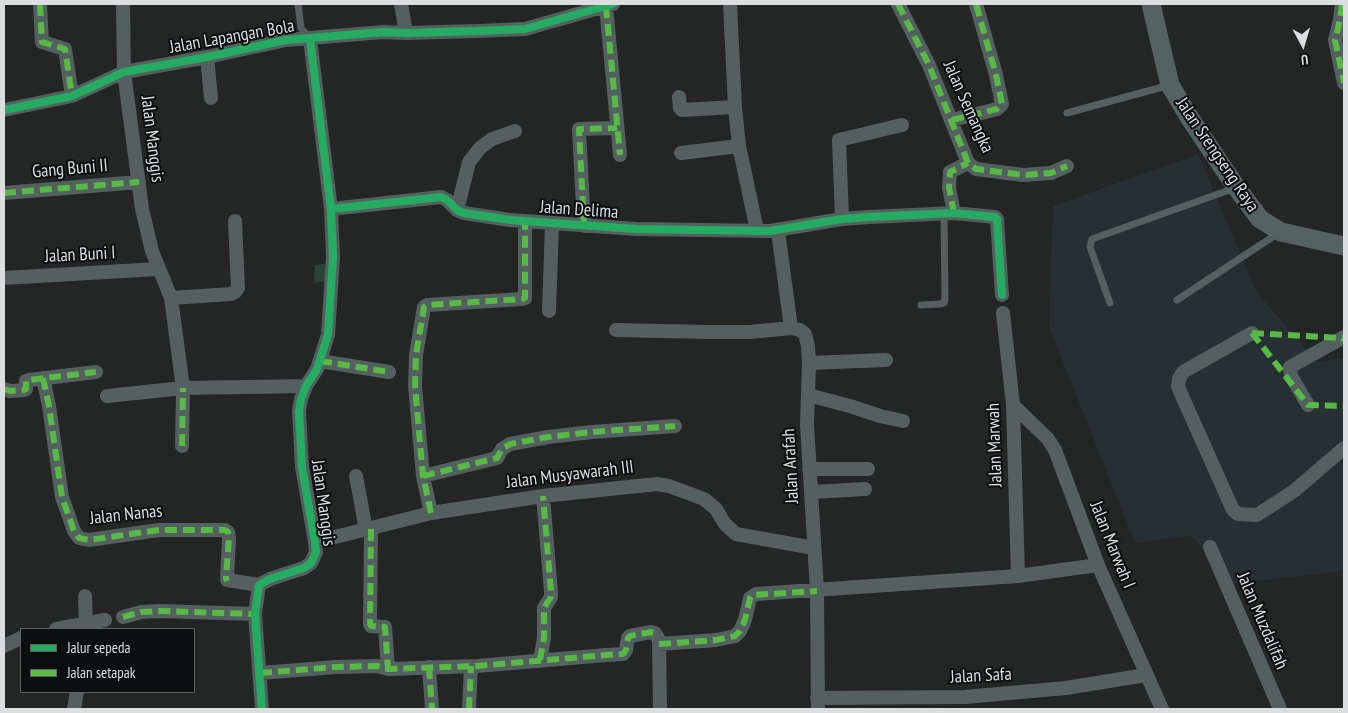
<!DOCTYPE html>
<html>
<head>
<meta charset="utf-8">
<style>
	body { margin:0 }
	#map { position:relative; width:1348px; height:713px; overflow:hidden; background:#242525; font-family:"PT Sans Narrow",sans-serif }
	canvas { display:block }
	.frame { position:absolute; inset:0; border:5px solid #dbddde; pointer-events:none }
	.legend { position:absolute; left:20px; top:628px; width:175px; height:65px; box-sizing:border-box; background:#0d0e0f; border:1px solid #5f6162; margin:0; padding:6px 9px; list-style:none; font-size:15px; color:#dbddde }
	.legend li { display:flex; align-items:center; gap:10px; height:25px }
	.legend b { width:25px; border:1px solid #5f6162 }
	.north { position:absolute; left:1278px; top:20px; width:50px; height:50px; -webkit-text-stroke:4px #0d0e0f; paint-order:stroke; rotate:174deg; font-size:14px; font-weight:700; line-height:20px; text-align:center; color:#dbddde }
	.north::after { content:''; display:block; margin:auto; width:18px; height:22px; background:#dbddde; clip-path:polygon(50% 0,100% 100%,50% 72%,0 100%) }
</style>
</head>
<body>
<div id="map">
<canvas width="1348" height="713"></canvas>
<div class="frame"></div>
<ul class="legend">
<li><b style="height:6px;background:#26ab63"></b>Jalur sepeda</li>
<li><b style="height:6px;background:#58b947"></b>Jalan setapak</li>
</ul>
<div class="north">U</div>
</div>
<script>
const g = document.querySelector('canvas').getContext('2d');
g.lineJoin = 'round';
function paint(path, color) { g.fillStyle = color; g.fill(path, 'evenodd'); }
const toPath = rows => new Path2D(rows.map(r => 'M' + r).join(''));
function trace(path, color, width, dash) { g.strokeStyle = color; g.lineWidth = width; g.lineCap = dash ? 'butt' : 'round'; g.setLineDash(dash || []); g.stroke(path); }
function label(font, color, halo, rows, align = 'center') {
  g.font = font + ' "PT Sans Narrow",sans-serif'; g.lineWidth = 4; g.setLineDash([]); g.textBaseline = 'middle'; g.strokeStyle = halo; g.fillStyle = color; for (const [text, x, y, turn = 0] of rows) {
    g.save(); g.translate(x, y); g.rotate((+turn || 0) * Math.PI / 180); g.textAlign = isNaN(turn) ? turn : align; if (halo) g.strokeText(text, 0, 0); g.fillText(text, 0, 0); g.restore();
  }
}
paint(toPath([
	[1198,154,1257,293,1318,362,1344,358,1344,571,1229,584,1192,536,1135,543,1049,327,1053,206]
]), '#262f31');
paint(toPath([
	[325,264,325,281,314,283,315,265]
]), '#274637');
trace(toPath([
	[298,4,301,28,309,37],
	[1067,113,1170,85],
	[1177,300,1280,232],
	[1110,303,1090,247,1092,239,1235,188],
	[921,305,940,304,944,303,945,300,944,214]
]), '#53605f', 7);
trace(toPath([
	[40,4,42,42,65,49,72,96],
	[123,4,124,72,142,209,152,251,171,298,183,388,182,446],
	[401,4,406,33],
	[730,4,735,107,739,146,757,230],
	[898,4,929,65,968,163,976,169,1023,175,1051,173,1067,166],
	[1342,4,1340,20,1335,40,1344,83],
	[606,6,620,155],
	[207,57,211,98],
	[679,97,680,108,682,110,735,107],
	[4,110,72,96,124,72,207,57,286,40,383,32,406,33,477,31,525,29,613,4],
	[952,120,997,109,1002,104,996,75,976,4],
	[681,153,739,146],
	[4,193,139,182],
	[331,209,441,197,447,200,457,210,464,213,510,220,636,229,770,231,842,219,869,217,954,213,995,217,997,219,1002,295],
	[457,210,469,162,480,148,492,139,515,131],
	[954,213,949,188,950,172,968,163],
	[842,219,839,140,902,125],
	[584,226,579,129,617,128],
	[778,231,791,328,800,330,805,334,808,346,809,363,807,424,817,591,818,709],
	[4,278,158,269],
	[171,298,231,294,235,292,238,288,235,221],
	[549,311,552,224],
	[1003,313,1013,405,1018,576],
	[616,330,708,332,750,332,791,328],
	[1252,333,1183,372,1179,379,1178,386,1182,396,1233,510,1238,514,1257,515,1294,491,1344,448],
	[320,361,389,372],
	[809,363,886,360],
	[43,378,49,406,62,497,74,531,79,538,89,540,159,530,225,530,228,532,229,538,227,580,259,585],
	[4,389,10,391,24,390,26,389,26,381,29,380,96,372],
	[808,395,850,406,880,416,903,421],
	[107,396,183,388,306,386],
	[1013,405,1048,439,1055,450,1098,565,1162,709],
	[1308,405,1291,376,1290,367,1344,337],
	[809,469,868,469],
	[356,476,366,530],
	[423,476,497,458,502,449,510,444,548,437,592,432,675,426],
	[812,492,865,489],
	[431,513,423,476,415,386,416,355,424,307,427,305,522,299,525,298,525,222],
	[371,529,370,624,371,626,385,627,388,669],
	[315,542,431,513,543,496,657,484,669,486,704,499,716,509,725,524,736,534,814,548],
	[1210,547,1280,709],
	[85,596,86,629],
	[123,617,141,612,160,611,255,614],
	[56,629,105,620],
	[659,644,716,640,735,636,740,631,745,620,750,598,756,594,1018,576,1098,565],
	[4,646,21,638],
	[540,660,544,638,544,608,551,597,551,592,543,496],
	[429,667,432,709],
	[260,673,336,667,377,666,388,669,477,666,606,655,623,654,626,650,628,638,630,636,651,632,655,633,659,640,660,709],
	[817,698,965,697,1066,688,1146,675],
	[74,709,77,692],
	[262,709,255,614,259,585,270,579,304,568,311,563,316,552,315,542,302,467,299,411,301,399,306,386,317,369,328,335,333,257,331,209,310,39],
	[469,709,471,666]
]), '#53605f', 14);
trace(toPath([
	[1151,4,1170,85,1191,120,1236,187,1260,219,1281,232,1344,246]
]), '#546261', 19);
trace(toPath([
	[40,4,42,42,65,49,72,96],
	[898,4,929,65,968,163,976,169,1023,175,1051,173,1067,166],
	[1342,4,1340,20,1335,40,1344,83],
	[606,6,620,155],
	[952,120,997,109,1002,104,996,75,976,4],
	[4,193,139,182],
	[954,213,949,188,950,172,968,163],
	[584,226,579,129,617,128],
	[1252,333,1308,405,1344,406],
	[1252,333,1342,338,1344,340],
	[320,361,389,372],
	[43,378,49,406,62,497,74,531,79,538,89,540,159,530,225,530,228,532,229,538,226,578,227,581],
	[4,389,10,391,24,390,26,389,26,381,29,380,96,372],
	[182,446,183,388],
	[423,476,497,458,502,449,510,444,548,437,592,432,675,426],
	[431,513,423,476,415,386,416,355,424,307,427,305,522,299,525,298,525,222],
	[371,529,370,624,371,626,385,627,388,669],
	[123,617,141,612,160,611,255,614],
	[659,644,716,640,735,636,740,631,745,620,750,598,752,595,817,591],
	[540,660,544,638,544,608,551,597,551,592,543,496],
	[429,667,432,709],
	[260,673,336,667,377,666,388,669,477,666,606,655,623,654,626,650,628,638,630,636,651,632,655,633,657,636],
	[469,709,471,666]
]), '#58b947', 6, [12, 6]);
trace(toPath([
	[4,110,72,96,124,72,207,57,286,40,383,32,406,33,477,31,525,29,613,4],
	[331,209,441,197,447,200,457,210,464,213,510,220,636,229,770,231,842,219,869,217,954,213,995,217,997,219,1002,295],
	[262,709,255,614,259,585,270,579,304,568,311,563,316,552,315,542,302,467,299,411,301,399,306,386,317,369,328,335,333,257,331,209,310,39]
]), '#26ab63', 8);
label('18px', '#dbddde', '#0d0e0f', [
	["Jalan Lapangan Bola",232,37,-10],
	["Jalan Semangka",968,107,66],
	["Jalan Manggis",152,139,83],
	["Jalan Srengseng Raya",1217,155,56],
	["Gang Buni II",70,169,-5],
	["Jalan Delima",579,210,4],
	["Jalan Buni I",80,255,-3],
	["Jalan Marwah",995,445,-92],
	["Jalan Arafah",791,466,-93],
	["Jalan Musyawarah III",570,475,-7],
	["Jalan Manggis",323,503,82],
	["Jalan Nanas",126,515,-6],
	["Jalan Marwah I",1112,545,68],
	["Jalan Muzdalifah",1262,621,67],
	["Jalan Safa",981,676,-3]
]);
</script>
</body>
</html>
